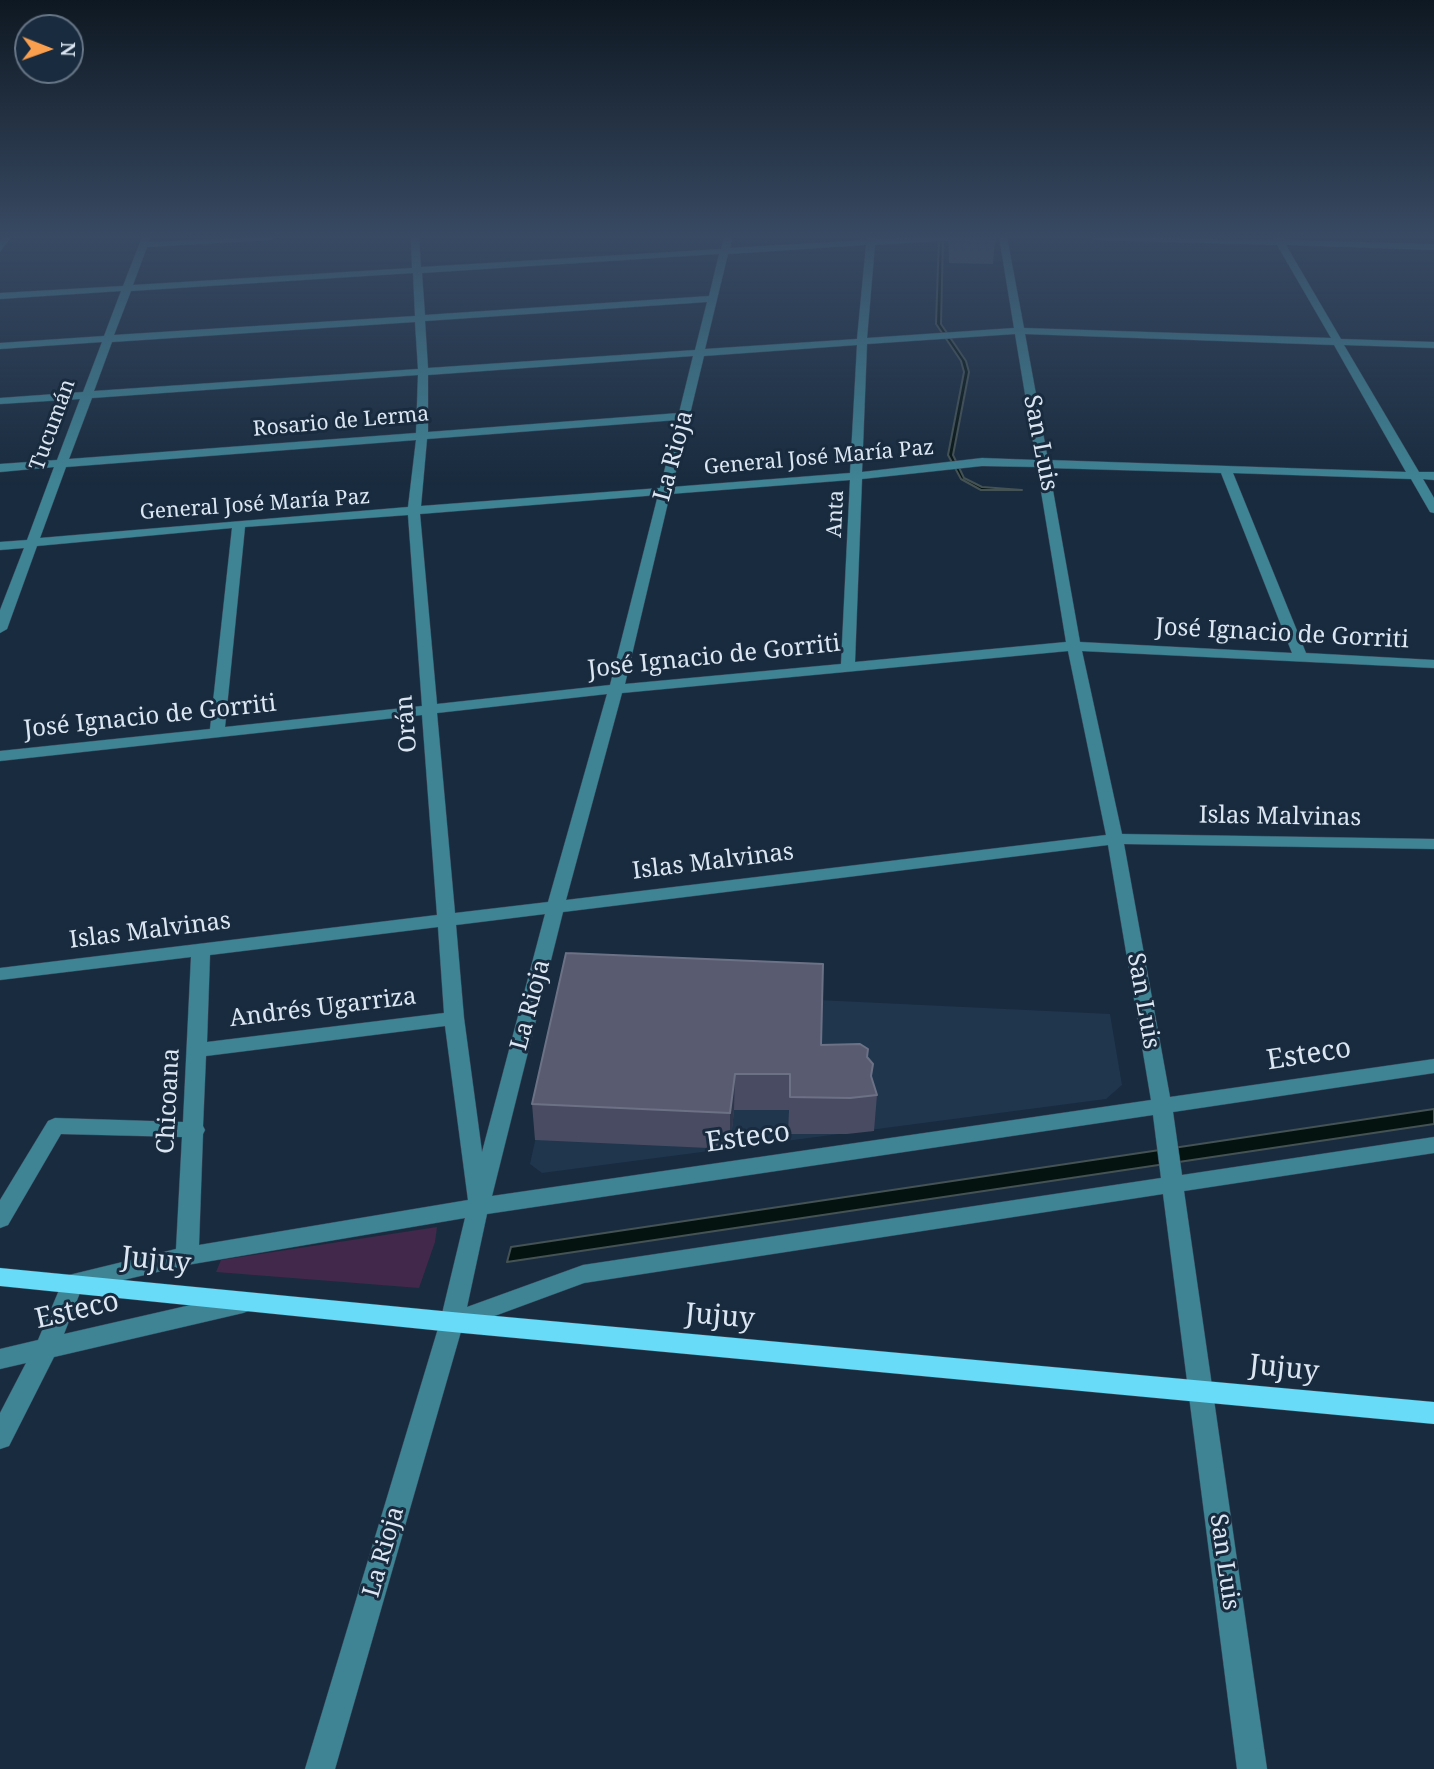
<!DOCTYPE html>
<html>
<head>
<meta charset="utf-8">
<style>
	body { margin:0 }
	#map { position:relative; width:1434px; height:1769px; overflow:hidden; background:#192b3e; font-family:"Noto Serif",serif }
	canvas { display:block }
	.north { position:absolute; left:14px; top:14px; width:70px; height:70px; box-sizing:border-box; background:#192b3e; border:2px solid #677686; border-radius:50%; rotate:91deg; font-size:19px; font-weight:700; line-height:28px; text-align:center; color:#dbe6f2 }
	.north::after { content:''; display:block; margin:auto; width:24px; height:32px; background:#fa9f4e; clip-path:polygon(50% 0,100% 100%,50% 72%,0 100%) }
</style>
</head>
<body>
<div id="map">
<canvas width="1434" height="1769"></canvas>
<div class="north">N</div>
</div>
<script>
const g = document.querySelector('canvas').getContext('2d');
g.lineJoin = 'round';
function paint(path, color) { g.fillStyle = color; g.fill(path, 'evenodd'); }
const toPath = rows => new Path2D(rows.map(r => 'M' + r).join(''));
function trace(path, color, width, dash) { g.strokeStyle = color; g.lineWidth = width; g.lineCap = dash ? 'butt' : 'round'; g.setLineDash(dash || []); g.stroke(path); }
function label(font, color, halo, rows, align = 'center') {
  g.font = font + ' "Noto Serif",serif'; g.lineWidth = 6; g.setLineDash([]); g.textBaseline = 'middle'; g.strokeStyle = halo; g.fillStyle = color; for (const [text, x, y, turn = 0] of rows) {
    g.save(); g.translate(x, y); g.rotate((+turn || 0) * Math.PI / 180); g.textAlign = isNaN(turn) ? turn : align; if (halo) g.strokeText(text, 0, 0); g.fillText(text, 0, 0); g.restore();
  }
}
paint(toPath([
	[568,988,1110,1014,1122,1085,1106,1099,542,1173,530,1164]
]), '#1f364d');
paint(toPath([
	[437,1227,435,1242,419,1288,216,1272,221,1260]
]), '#42284a');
const water = toPath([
	[939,237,943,237,941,324,966,361,969,372,953,455,964,478,982,487,1022,490,981,490,961,479,948,455,964,372,961,361,936,324,939,237],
	[1434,1109,1434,1124,507,1262,511,1247,1434,1109]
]);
paint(water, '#051310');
trace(water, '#455254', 2);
const minor = toPath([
	[3,237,11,237,0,252,0,241,3,237],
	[142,237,150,237,149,242,275,237,271,240,147,247,133,285,412,268,411,237,419,237,421,267,721,249,724,237,732,237,730,248,866,240,867,237,875,237,875,239,960,237,956,240,875,245,867,338,1014,328,999,237,1007,237,1024,328,1331,338,1277,245,1094,240,1090,237,1274,240,1273,237,1281,237,1283,240,1434,244,1434,250,1286,245,1341,339,1434,342,1434,348,1344,345,1419,472,1434,472,1434,480,1423,479,1434,498,1434,513,1430,512,1411,479,1233,473,1306,653,1434,660,1434,668,1082,651,1122,834,1434,839,1434,849,1124,844,1170,1097,1434,1059,1434,1073,1173,1112,1182,1175,1434,1137,1434,1153,1184,1191,1267,1769,1237,1769,1163,1194,584,1283,462,1328,335,1769,305,1769,440,1322,465,1218,187,1265,81,1290,64,1334,243,1293,251,1296,255,1303,251,1310,243,1313,54,1357,9,1446,0,1449,0,1413,26,1363,0,1369,0,1349,38,1340,65,1276,176,1249,182,1137,61,1134,8,1225,0,1228,0,1200,48,1121,55,1118,183,1122,191,957,0,980,0,968,437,915,422,715,0,761,0,751,210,729,232,528,37,546,7,629,0,633,0,610,24,548,0,550,0,542,27,540,54,467,0,472,0,464,57,460,80,399,0,404,0,398,83,392,102,342,0,349,0,343,104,336,121,291,0,299,0,293,123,286,142,237],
	[866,245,857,339,705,349,728,254,866,245],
	[719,254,709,296,425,315,422,273,719,254],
	[413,273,415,316,114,335,131,291,413,273],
	[707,302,695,350,428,368,425,321,707,302],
	[415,322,418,369,94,391,112,342,415,322],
	[1015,334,1036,460,982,458,862,472,867,344,1015,334],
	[1025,334,1334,345,1406,472,1048,460,1025,334],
	[857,345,850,473,672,487,689,419,692,416,690,414,704,356,857,345],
	[693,356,679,413,428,432,428,375,693,356],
	[418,375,416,433,69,459,92,398,418,375],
	[677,420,660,488,421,506,427,439,677,420],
	[416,440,408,507,40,538,66,467,416,440],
	[982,466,1037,467,1066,642,855,662,862,479,982,466],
	[1049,468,1221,473,1292,653,1080,642,1049,468],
	[850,480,841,664,625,684,670,494,850,480],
	[658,495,610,685,437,704,420,514,658,495],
	[408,515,422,706,225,727,245,527,408,515],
	[1068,651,1106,835,566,900,622,693,1068,651],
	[607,694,548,902,455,913,437,713,607,694],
	[1108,845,1151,1100,492,1196,563,912,1108,845],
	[545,914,482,1152,464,1018,456,925,545,914],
	[438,927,444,1013,207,1042,210,955,438,927],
	[445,1026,468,1200,199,1245,203,1134,205,1130,203,1126,206,1056,445,1026],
	[1153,1115,1161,1178,583,1265,467,1307,487,1214,1153,1115]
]);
const major = toPath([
	[0,1268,452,1312,1434,1402,1434,1424,452,1332,0,1286,0,1268]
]);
trace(minor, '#38495b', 1);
trace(major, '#38495b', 1);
paint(minor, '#3f8495');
paint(major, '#67dbf7');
paint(toPath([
	[948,237,995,237,995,241,993,264,949,263],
	[821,1045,872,1078,877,1095,874,1131,847,1134,788,1134,789,1110,734,1110,730,1149,535,1140,532,1104]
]), '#494b62');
paint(toPath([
	[735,1074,734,1110,730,1149,730,1113]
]), '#2f374d');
const building = toPath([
	[951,237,995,237,995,241,951,240,951,237],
	[566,953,823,964,821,1045,860,1044,868,1049,867,1057,873,1064,871,1076,877,1095,850,1098,790,1097,790,1074,735,1074,730,1113,532,1104,566,953]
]);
paint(building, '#595b71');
trace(building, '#6d7186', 2);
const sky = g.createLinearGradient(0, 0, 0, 485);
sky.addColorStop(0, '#0e1822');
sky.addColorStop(0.49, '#384a63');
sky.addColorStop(1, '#384a6300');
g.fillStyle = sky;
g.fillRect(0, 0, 1434, 485);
label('21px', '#dbe6f2', '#192b3e', [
	["Rosario de Lerma",341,422,-5],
	["Tucumán",53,425,-70],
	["General José María Paz",819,458,-5],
	["General José María Paz",255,505,-4],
	["Anta",836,514,-87]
]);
label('24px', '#dbe6f2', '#192b3e', [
	["San Luis",1040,443,79],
	["La Rioja",674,456,-75],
	["José Ignacio de Gorriti",1282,634,3],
	["José Ignacio de Gorriti",714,657,-6],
	["José Ignacio de Gorriti",150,717,-6],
	["Orán",407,724,-95],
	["Islas Malvinas",1280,817,1],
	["Islas Malvinas",713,862,-7],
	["Islas Malvinas",150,931,-7],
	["San Luis",1143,1001,80],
	["La Rioja",531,1005,-75],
	["Andrés Ugarriza",323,1008,-7],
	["Chicoana",169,1101,-87],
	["La Rioja",384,1552,-74],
	["San Luis",1224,1562,82]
]);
label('28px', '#dbe6f2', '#192b3e', [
	["Esteco",1309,1055,-9],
	["Esteco",748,1138,-8],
	["Jujuy",156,1261,6],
	["Esteco",77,1311,-13],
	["Jujuy",720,1317,5],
	["Jujuy",1284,1369,6]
]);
</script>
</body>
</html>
